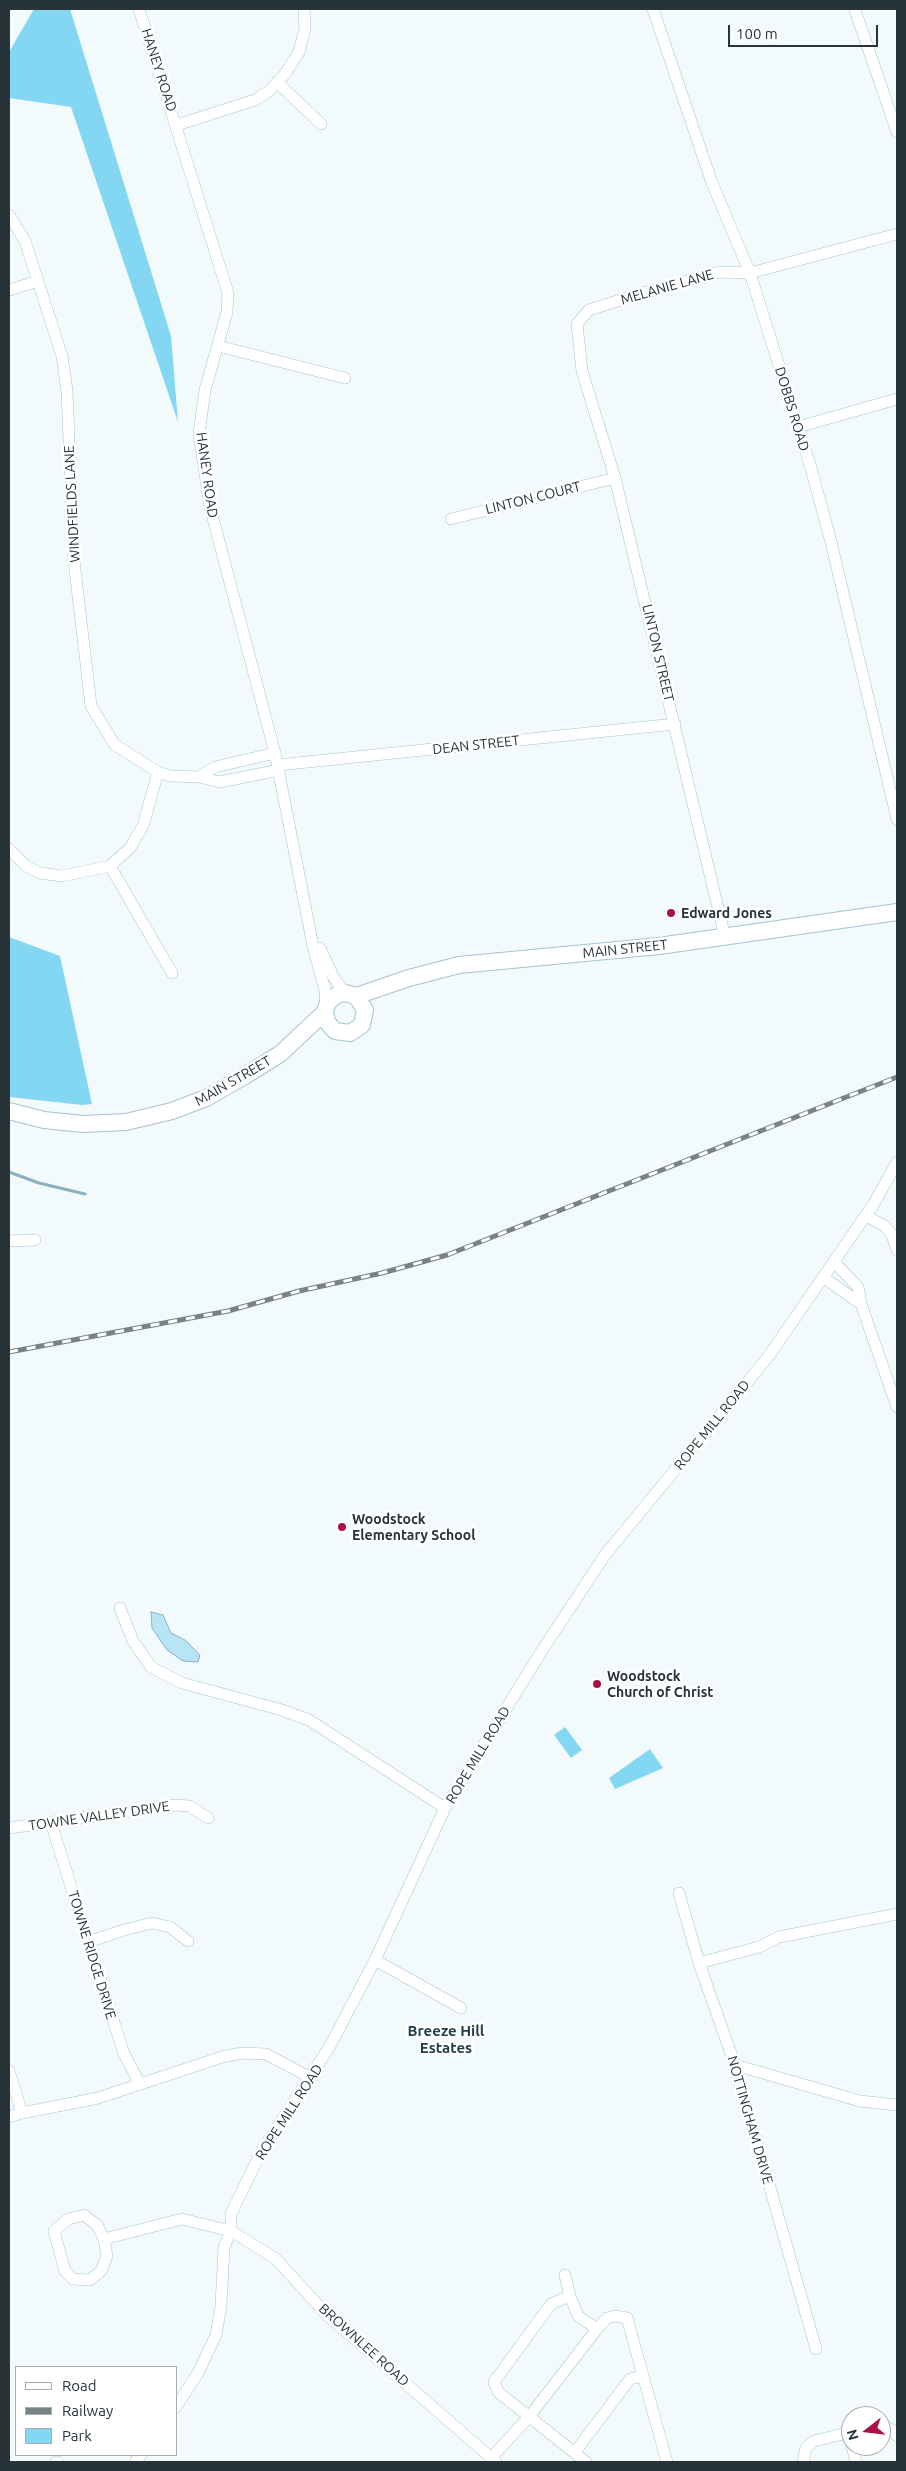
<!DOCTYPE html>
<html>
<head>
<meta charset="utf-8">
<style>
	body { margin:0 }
	#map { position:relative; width:906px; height:2471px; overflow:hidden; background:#f3fafc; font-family:Ubuntu,sans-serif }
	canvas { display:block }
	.frame { position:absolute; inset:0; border:10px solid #263439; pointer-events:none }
	.legend { position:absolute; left:15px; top:2366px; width:162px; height:90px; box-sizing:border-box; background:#fff; border:1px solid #a8aeb0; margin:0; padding:6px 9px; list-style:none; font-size:15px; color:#263439 }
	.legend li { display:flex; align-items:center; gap:10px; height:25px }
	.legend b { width:25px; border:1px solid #a8aeb0 }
	.north { position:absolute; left:841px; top:2406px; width:50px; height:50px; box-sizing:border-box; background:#fff; border:1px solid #a8aeb0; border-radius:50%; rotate:254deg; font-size:14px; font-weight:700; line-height:20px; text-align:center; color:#263439 }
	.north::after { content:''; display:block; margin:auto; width:18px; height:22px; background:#a81242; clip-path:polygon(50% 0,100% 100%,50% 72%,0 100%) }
	.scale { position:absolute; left:728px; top:25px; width:150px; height:22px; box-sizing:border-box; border:2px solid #263439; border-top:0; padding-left:6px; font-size:15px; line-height:18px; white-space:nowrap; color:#263439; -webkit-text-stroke:4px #fff; paint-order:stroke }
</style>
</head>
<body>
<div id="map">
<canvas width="906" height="2471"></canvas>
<div class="frame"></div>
<ul class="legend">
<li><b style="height:6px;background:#fff"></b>Road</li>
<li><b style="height:6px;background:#778386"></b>Railway</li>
<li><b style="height:14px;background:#84d7f3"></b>Park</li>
</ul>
<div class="north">N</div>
<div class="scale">100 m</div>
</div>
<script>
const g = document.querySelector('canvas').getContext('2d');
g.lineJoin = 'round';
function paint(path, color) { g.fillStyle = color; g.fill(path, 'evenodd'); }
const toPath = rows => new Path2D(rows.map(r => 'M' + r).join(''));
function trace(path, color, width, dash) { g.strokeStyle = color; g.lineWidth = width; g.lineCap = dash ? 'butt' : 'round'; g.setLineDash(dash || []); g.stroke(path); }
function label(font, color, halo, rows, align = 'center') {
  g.font = font + ' Ubuntu,sans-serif'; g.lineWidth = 5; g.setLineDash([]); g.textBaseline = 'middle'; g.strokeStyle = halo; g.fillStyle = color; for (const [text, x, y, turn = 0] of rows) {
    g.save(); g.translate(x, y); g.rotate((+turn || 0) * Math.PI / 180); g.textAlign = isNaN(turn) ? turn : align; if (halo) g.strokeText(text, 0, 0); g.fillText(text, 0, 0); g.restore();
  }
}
paint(toPath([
	[34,9,70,9,171,336,178,422,71,107,9,98,9,52],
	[9,937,60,956,92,1104,82,1105,9,1097],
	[565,1727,582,1750,571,1758,554,1735],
	[650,1749,663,1768,615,1789,609,1778]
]), '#84d7f3');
const water = toPath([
	[151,1612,163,1615,171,1633,185,1640,200,1655,198,1662,183,1661,167,1650,152,1628,151,1612]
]);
paint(water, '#b8e5f6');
trace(water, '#8cb0bd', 1);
trace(toPath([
	[9,1172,39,1183,85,1194]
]), '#8cb0bd', 3);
const minor = toPath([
	[139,9,228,293,227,312,205,390,199,434,210,507,275,753,313,946,325,990,326,1006],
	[653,9,712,183,750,273,811,468,831,542,897,819],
	[855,10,897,132],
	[277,82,321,124],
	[177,125,255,100,269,91,285,74,299,52,305,29,304,9],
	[9,215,25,241,62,356,67,391,74,561,91,706,115,745,158,772,170,776,199,777],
	[9,290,38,281],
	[218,346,345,378],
	[798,427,897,399],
	[451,519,615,478],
	[275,753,215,767,199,777,220,782,279,770],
	[278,765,675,724],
	[9,849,26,866,40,873,62,876,110,866,130,848,143,826,158,772],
	[110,866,172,973],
	[725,937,615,478,582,371,577,324,589,310,636,295,719,272,750,273,897,234],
	[320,948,333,976,341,988,349,994],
	[866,1216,885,1226,892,1235,897,1250],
	[9,1241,35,1240],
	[823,1277,861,1304,858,1287,834,1262],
	[861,1304,897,1407],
	[120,1608,133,1641,151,1667,182,1683,282,1710,309,1720,445,1808],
	[51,1823,124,2054,140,2084],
	[9,1828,176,1805,189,1806,208,1818],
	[679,1893,699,1963,735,2065,816,2349],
	[88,1942,124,1930,152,1923,170,1927,188,1941],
	[375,1960,461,2008],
	[699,1963,759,1947,779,1937,897,1914],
	[735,2065,860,2101,897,2105],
	[9,2071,22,2113,98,2098,222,2057,242,2053,266,2054,311,2078],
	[9,2117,22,2113],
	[104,2239,107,2256,101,2271,90,2280,73,2279,65,2271,54,2231,68,2219,84,2215,97,2225,104,2239,182,2219,231,2231,276,2259,328,2316,496,2462],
	[565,2275,570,2296,551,2304,494,2382,498,2392,586,2462],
	[570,2296,578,2316,597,2329],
	[176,2407,198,2373,216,2335,221,2306,224,2247,231,2231,231,2214,261,2152,330,2046,375,1960,445,1808,541,1652,605,1555,768,1357,873,1205,897,1162],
	[881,2427,885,2426,895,2432,897,2436],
	[852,2446,856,2462],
	[575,2452,630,2379,643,2376],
	[491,2458,529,2417,597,2329,607,2318,615,2316,627,2318,667,2462],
	[56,2462,57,2462],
	[135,2462,141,2455],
	[803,2462,806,2448,814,2441,851,2432]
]);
const secondary = toPath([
	[356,996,365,1010,362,1025,350,1033,335,1031,327,1022,325,1012,328,1002,337,995,345,993,356,996,409,978,459,965,659,946,897,912],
	[9,1111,44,1120,83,1124,126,1122,172,1111,206,1098,243,1077,280,1054,325,1012]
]);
trace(minor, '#a2c4d0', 12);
trace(secondary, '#a2c4d0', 18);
trace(minor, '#fff', 11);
trace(secondary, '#fff', 16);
const rail = toPath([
	[9,1352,228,1311,299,1291,382,1273,447,1255,897,1077]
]);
trace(rail, '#778386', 5);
trace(rail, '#fff', 3, [9]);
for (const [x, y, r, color] of [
	[671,913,5,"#a81242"],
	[342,1527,5,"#a81242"],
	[597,1684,5,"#a81242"]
]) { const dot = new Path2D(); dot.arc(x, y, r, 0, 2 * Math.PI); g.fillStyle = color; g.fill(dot); trace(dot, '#fff', 2); }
label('14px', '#263439', '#fff', [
	["HANEY ROAD",159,70,72],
	["MELANIE LANE",667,287,-16],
	["DOBBS ROAD",792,409,73],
	["HANEY ROAD",207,475,82],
	["LINTON COURT",533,498,-14],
	["WINDFIELDS LANE",72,504,-93],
	["LINTON STREET",658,653,77],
	["DEAN STREET",476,745,-6],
	["MAIN STREET",625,949,-6],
	["MAIN STREET",233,1081,-30],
	["ROPE MILL ROAD",712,1425,-51],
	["ROPE MILL ROAD",478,1755,-59],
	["TOWNE VALLEY DRIVE",99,1816,-8],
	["TOWNE RIDGE DRIVE",92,1955,73],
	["ROPE MILL ROAD",289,2112,-57],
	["NOTTINGHAM DRIVE",750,2120,74],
	["BROWNLEE ROAD",364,2345,42]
]);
label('bold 14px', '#263439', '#fff', [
	["Edward Jones",681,913],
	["Woodstock",352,1519],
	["Elementary School",352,1535],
	["Woodstock",607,1676],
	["Church of Christ",607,1692]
], 'left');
label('bold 15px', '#213f4a', '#fff', [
	["Breeze Hill",446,2031],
	["Estates",446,2048]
]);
</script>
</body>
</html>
